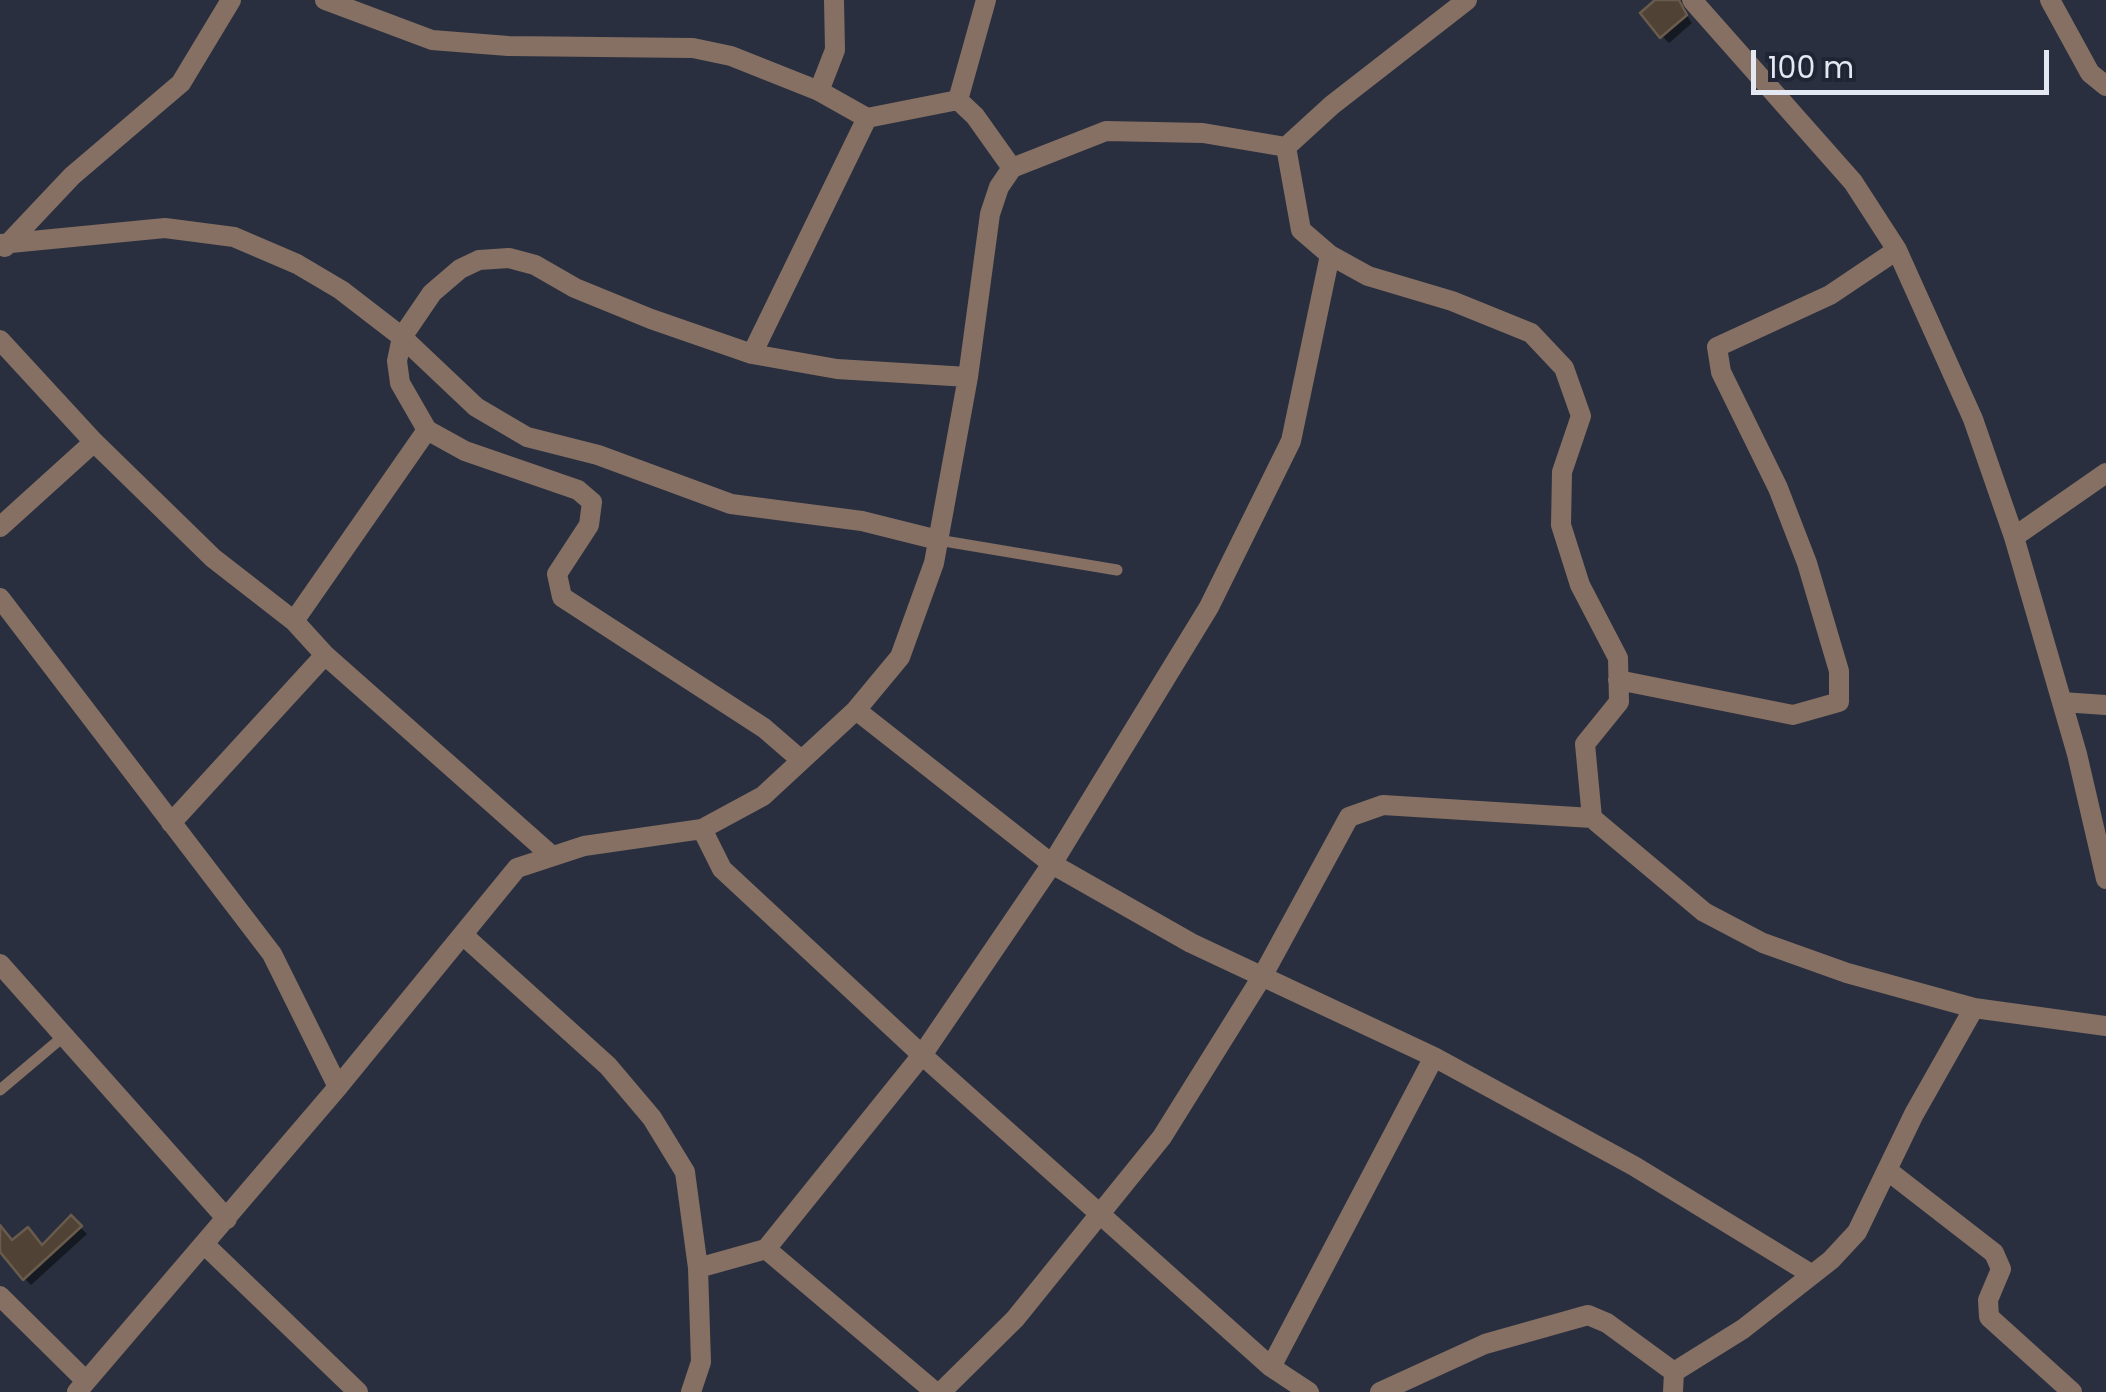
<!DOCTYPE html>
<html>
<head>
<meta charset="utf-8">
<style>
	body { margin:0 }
	#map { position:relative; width:2106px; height:1392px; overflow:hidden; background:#292f3e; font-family:Poppins,sans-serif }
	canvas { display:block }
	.scale { position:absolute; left:1751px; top:50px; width:298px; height:45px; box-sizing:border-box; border:5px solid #e4e8f2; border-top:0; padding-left:12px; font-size:30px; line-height:35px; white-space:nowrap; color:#e4e8f2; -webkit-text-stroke:8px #1f2534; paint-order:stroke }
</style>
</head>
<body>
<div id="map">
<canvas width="2106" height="1392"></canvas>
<div class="scale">100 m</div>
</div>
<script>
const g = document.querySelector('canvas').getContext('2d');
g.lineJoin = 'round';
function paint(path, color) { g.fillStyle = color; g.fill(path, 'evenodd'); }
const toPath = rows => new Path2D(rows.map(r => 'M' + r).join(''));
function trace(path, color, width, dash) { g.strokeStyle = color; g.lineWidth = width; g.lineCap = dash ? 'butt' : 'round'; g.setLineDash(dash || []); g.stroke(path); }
paint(toPath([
	[1653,0,1687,1,1685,13,1692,23,1669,43,1662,36],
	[71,1219,87,1234,31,1285,0,1252,0,1227,12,1242,43,1248]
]), '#0007');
const building = toPath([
	[1655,0,1679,0,1687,15,1660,38,1640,13,1655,0],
	[71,1215,82,1226,23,1280,0,1252,0,1225,12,1240,28,1227,42,1245,71,1215]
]);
paint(building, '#504335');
trace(building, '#6a5c4d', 2.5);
trace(toPath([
	[938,540,1117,570],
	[0,1090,64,1036]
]), '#867064', 11);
trace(toPath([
	[1692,0,1853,182,1897,250,1973,419,2014,537,2077,754,2106,879],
	[2050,0,2090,73,2106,86],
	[819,91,835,50,834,0],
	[958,100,986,0],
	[1286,147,1332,105,1467,0],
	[1012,168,1106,131,1203,133,1286,147,1301,230,1330,255,1368,276,1452,301,1531,333,1564,368,1581,416,1562,472,1561,525,1580,585,1618,658,1619,702,1585,744,1592,818],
	[0,244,165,228,234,237,297,264,341,290,402,337,476,407,527,437,598,455,731,504,862,521,938,540],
	[5,247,72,176,181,83,231,0],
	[0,340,94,442,213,558,294,621,325,655,552,856],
	[752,354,867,118],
	[0,527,94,442],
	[2014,537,2106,473],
	[0,598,272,954,338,1087],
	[294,621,427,430],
	[1618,680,1793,715,1839,702,1839,671,1807,563,1778,488,1721,372,1717,347,1830,295,1897,250],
	[2062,702,2106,705],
	[856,710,1052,864,1191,943,1434,1057,1634,1166,1811,1274],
	[801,760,764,728,562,597,557,574,589,525,592,502,578,490,465,451,427,430,400,383,397,361,402,337,432,293,460,269,479,260,509,258,535,265,575,288,651,319,752,354,837,369,968,377],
	[171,823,325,655],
	[702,829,722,869,922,1055,1271,1367,1309,1392],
	[463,935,608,1066,652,1118,685,1172,698,1268,701,1362,691,1392],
	[0,964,227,1219],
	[1887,1170,1994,1253,2001,1269,1988,1300,1989,1317,2072,1392],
	[205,1245,358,1392],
	[766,1249,935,1392],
	[698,1268,766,1249,922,1055,1052,864,1209,607,1291,441,1330,255],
	[0,1296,86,1381],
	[1271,1367,1434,1057],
	[77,1392,338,1087,517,868,584,846,702,829,763,796,856,710,900,657,934,563,968,377,990,214,999,187,1012,168,975,116,958,100,867,118,819,91,731,56,693,48,508,46,432,40,325,0],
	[941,1392,1015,1319,1162,1137,1263,975,1349,817,1383,805,1592,818,1704,912,1763,943,1847,973,1974,1008,2106,1026],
	[1380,1392,1485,1344,1588,1315,1607,1323,1674,1372],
	[1673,1392,1674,1372,1743,1329,1831,1260,1857,1232,1914,1114,1974,1008]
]), '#867064', 20);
</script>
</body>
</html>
